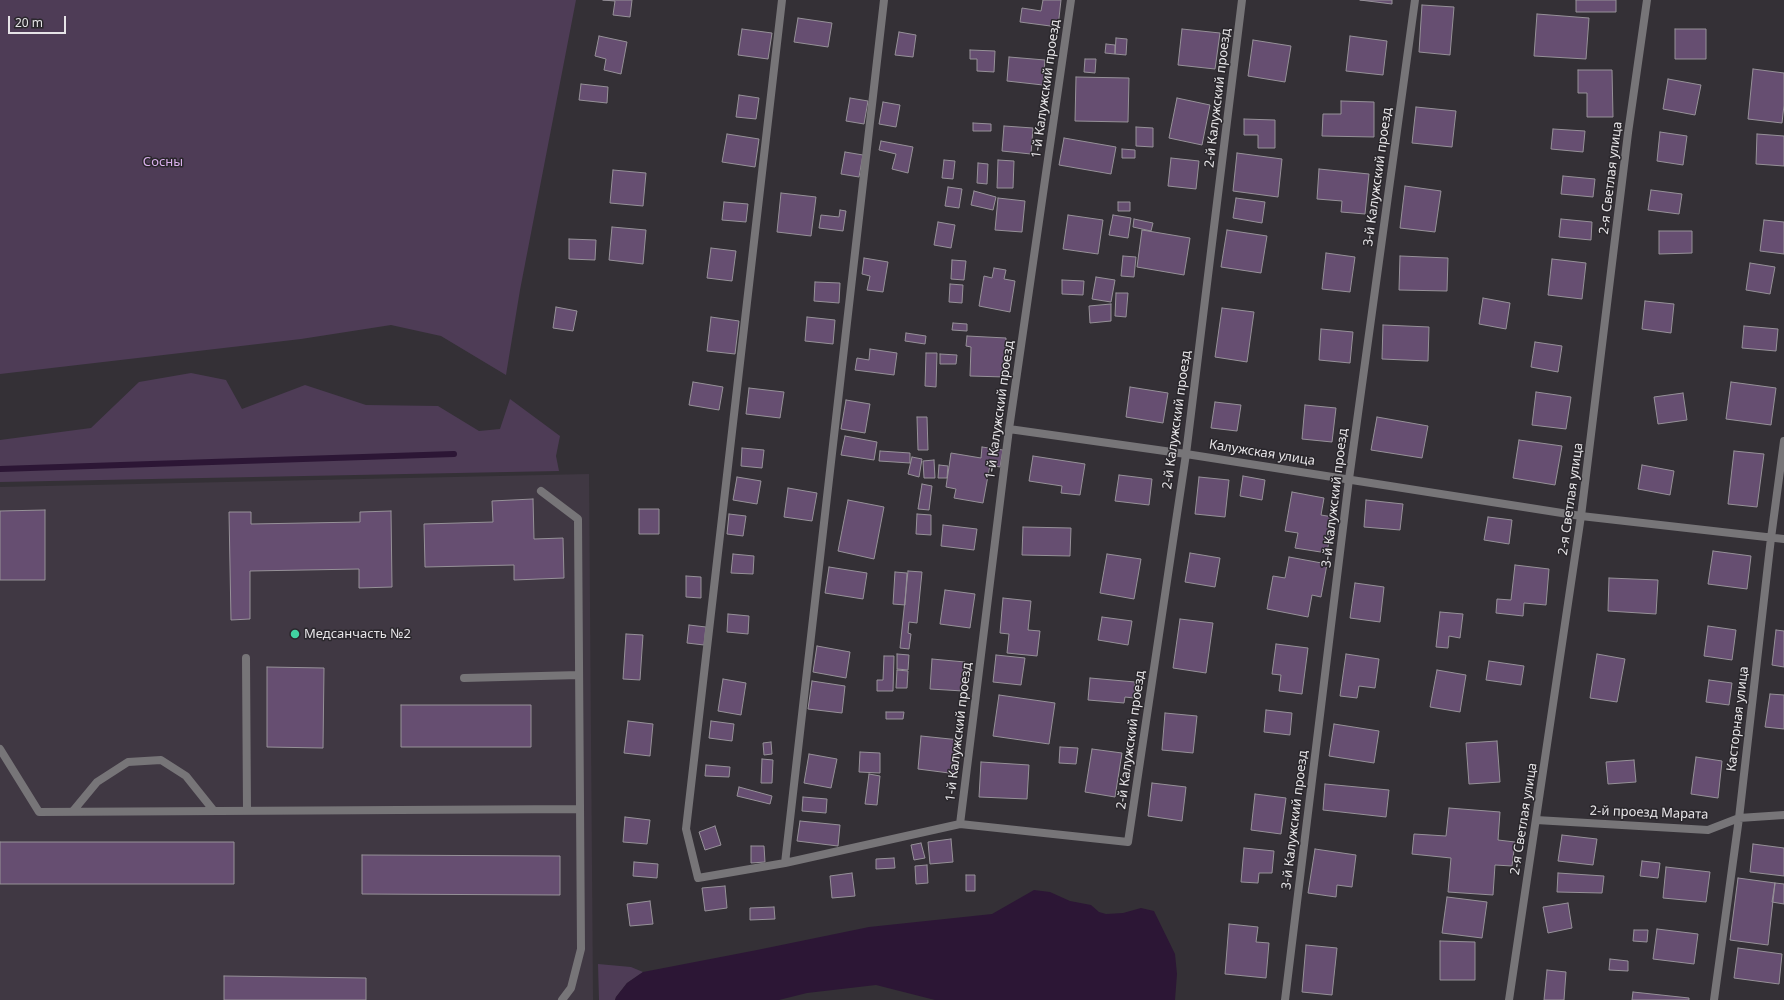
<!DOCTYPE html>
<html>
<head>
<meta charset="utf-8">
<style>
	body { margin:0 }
	#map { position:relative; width:1784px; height:1000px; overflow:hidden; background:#343036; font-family:"Noto Sans",sans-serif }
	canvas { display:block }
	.scale { position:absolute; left:8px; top:16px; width:58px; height:18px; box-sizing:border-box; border:2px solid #e6e4e7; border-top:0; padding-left:5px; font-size:12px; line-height:14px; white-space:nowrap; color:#e6e4e7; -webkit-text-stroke:3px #2a272c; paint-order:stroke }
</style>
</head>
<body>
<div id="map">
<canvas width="1784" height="1000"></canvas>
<div class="scale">20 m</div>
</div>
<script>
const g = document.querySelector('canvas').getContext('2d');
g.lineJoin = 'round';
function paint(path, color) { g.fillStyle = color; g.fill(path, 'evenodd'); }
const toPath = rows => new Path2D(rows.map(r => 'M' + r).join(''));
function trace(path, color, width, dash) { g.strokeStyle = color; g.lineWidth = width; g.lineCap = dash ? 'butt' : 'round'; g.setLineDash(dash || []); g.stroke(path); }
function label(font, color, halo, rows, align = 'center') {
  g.font = font + ' "Noto Sans",sans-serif'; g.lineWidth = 3; g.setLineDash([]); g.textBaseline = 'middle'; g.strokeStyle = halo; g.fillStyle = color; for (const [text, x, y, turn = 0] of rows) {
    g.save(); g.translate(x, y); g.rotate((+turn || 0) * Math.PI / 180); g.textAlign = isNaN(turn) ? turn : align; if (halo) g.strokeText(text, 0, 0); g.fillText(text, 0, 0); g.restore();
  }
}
paint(toPath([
	[589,474,593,1000,0,1000,0,487]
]), '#403843');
paint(toPath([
	[0,0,576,0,520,290,506,375,441,336,391,325,301,339,0,374],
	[191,373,226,380,242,409,305,385,366,405,438,406,479,431,500,429,510,399,560,436,556,456,559,471,0,482,0,440,91,428,139,382],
	[598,964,631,967,643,972,627,983,616,997,615,1000,599,1000]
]), '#4e3c56');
paint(toPath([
	[1034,890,1050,892,1070,901,1091,905,1099,912,1106,914,1123,913,1141,908,1154,911,1175,954,1177,974,1175,1000,935,1000,876,985,807,993,779,1000,615,1000,616,997,627,983,643,972,757,950,869,927,992,914]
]), '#2c1635');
trace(toPath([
	[0,469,454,454]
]), '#2c1635', 6);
const building = toPath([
	[603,0,632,0,630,17,613,15,615,1,603,0],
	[1043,0,1061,0,1058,27,1020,22,1022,8,1041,11,1043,0],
	[1360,0,1392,0,1392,4,1360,0],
	[1576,0,1616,0,1616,12,1576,12,1576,0],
	[1422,5,1454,7,1450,55,1419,52,1422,5],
	[1537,14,1589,18,1586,59,1534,56,1537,14],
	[798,18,832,23,828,47,794,42,798,18],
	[742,29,772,33,768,59,738,55,742,29],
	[1182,29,1220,33,1215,69,1178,65,1182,29],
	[1675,29,1706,29,1706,59,1675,59,1675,29],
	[899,32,916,35,913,57,895,55,899,32],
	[599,36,627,42,621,74,604,70,606,59,595,56,599,36],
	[1350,36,1387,41,1383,75,1346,71,1350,36],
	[1116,38,1127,39,1126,55,1115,54,1116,38],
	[1253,40,1291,46,1285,82,1248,76,1253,40],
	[1106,44,1115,45,1115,54,1105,53,1106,44],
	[970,50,995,51,994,72,977,71,977,59,970,59,970,50],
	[1009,57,1045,60,1043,85,1007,81,1009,57],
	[1085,59,1096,59,1095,73,1084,72,1085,59],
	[1753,69,1784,73,1784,105,1782,123,1748,119,1753,69],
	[1578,70,1612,70,1613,117,1587,117,1587,93,1578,93,1578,70],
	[1076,77,1129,78,1128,122,1075,121,1076,77],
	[1668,79,1701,85,1695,115,1663,109,1668,79],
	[581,84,608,87,607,103,579,100,581,84],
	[739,95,759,98,756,119,736,117,739,95],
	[850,98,868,101,864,124,846,121,850,98],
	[1177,98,1210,105,1202,145,1169,138,1177,98],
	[1341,101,1374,102,1374,137,1322,136,1323,114,1341,114,1341,101],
	[883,102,900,105,896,127,879,124,883,102],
	[1416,107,1456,111,1452,147,1412,143,1416,107],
	[1244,119,1275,120,1275,148,1258,148,1258,135,1244,135,1244,119],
	[973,123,991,124,991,131,973,131,973,123],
	[1004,126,1033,128,1031,154,1002,151,1004,126],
	[1136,127,1153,128,1153,147,1136,146,1136,127],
	[1553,129,1585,131,1583,152,1551,149,1553,129],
	[1660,132,1687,136,1683,165,1657,161,1660,132],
	[727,134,759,139,755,167,722,162,727,134],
	[1757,134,1784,136,1784,166,1756,164,1757,134],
	[1064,138,1116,147,1111,174,1059,165,1064,138],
	[881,141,913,147,908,173,892,169,896,154,879,150,881,141],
	[1122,149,1135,150,1135,158,1122,158,1122,149],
	[845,152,863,155,859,177,841,174,845,152],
	[1237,153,1282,159,1278,197,1233,191,1237,153],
	[1171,158,1199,161,1196,189,1168,186,1171,158],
	[944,160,955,161,953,179,942,178,944,160],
	[998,160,1014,161,1013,188,997,188,998,160],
	[978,163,988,164,987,184,977,183,978,163],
	[1319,169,1369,174,1365,214,1341,212,1342,201,1317,199,1319,169],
	[613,170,646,173,643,206,610,203,613,170],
	[1563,176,1595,179,1593,197,1561,194,1563,176],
	[1405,186,1441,191,1435,232,1400,228,1405,186],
	[948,187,962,189,959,208,945,206,948,187],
	[1651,190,1682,194,1679,214,1648,210,1651,190],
	[974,191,996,197,993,210,971,205,974,191],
	[781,193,816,197,811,236,777,232,781,193],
	[998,198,1025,201,1022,232,995,230,998,198],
	[1236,198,1265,202,1262,223,1233,218,1236,198],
	[724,202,748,204,746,222,722,220,724,202],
	[1118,202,1130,202,1130,211,1118,211,1118,202],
	[840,210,846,211,843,231,819,228,821,215,839,217,840,210],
	[1068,215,1103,220,1098,254,1063,249,1068,215],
	[1113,215,1131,218,1128,238,1109,235,1113,215],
	[1134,219,1153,223,1151,231,1133,227,1134,219],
	[1561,219,1592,222,1591,240,1559,237,1561,219],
	[1764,220,1784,222,1784,254,1760,251,1764,220],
	[938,222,955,225,951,248,934,245,938,222],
	[612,227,646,230,643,264,609,260,612,227],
	[1142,230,1190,238,1184,275,1137,267,1142,230],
	[1227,230,1267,236,1261,273,1221,267,1227,230],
	[1659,231,1692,231,1692,253,1659,254,1659,231],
	[569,239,596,240,595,260,569,259,569,239],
	[711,248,736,251,732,281,707,278,711,248],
	[1326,253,1355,257,1350,292,1322,289,1326,253],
	[1123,256,1136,257,1134,277,1121,276,1123,256],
	[1400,256,1448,258,1447,291,1399,290,1400,256],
	[864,258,888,262,883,292,867,290,870,276,862,274,864,258],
	[1552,259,1586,263,1582,299,1548,295,1552,259],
	[952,260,966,261,964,280,951,279,952,260],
	[1750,263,1775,267,1770,294,1746,290,1750,263],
	[994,268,1006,270,1004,279,1015,281,1010,312,979,306,984,276,992,278,994,268],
	[1096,277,1115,280,1111,302,1092,299,1096,277],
	[1062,280,1084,281,1083,295,1062,294,1062,280],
	[815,282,840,283,839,303,814,301,815,282],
	[950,284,963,285,962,303,949,302,950,284],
	[1116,293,1128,293,1126,317,1115,316,1116,293],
	[1483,298,1510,303,1506,329,1479,324,1483,298],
	[1645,301,1674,304,1671,333,1642,329,1645,301],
	[1111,304,1111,321,1090,323,1089,306,1111,304],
	[556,307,577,311,573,331,553,328,556,307],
	[1222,308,1254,312,1247,362,1215,357,1222,308],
	[711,317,739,321,735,354,707,351,711,317],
	[807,317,835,320,833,344,805,341,807,317],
	[953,323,967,324,967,331,952,330,953,323],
	[1383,325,1429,327,1428,361,1382,359,1383,325],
	[1744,326,1778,329,1776,351,1742,348,1744,326],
	[1321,329,1353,332,1350,363,1319,360,1321,329],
	[906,333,926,336,925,344,905,341,906,333],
	[967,336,1006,338,1005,377,970,376,971,347,966,346,967,336],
	[1535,342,1562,346,1558,372,1531,367,1535,342],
	[870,349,897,353,894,375,855,370,857,358,869,360,870,349],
	[926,353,937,353,936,387,925,386,926,353],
	[940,354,957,355,956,364,940,364,940,354],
	[693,382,723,387,719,410,689,405,693,382],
	[1731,382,1776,388,1771,425,1726,419,1731,382],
	[1130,387,1168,393,1163,423,1126,417,1130,387],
	[749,388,784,392,780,418,746,414,749,388],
	[1536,392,1571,397,1566,429,1532,425,1536,392],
	[1683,393,1687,420,1658,424,1654,397,1683,393],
	[846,400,870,404,865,433,841,429,846,400],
	[1215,402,1241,405,1237,431,1211,428,1215,402],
	[1305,405,1336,408,1332,442,1302,439,1305,405],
	[917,417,927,417,928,450,918,450,917,417],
	[1377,417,1428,426,1422,458,1371,450,1377,417],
	[845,436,877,442,874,460,841,455,845,436],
	[1519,440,1562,446,1555,485,1513,478,1519,440],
	[982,447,1003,450,1000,467,990,465,983,503,954,498,956,489,946,487,951,453,981,458,982,447],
	[742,448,764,450,762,468,741,466,742,448],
	[880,451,910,453,910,463,879,461,880,451],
	[1734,451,1764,454,1757,507,1728,504,1734,451],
	[1033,456,1085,464,1080,495,1061,493,1062,486,1029,481,1033,456],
	[912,457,922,459,919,477,908,474,912,457],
	[934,460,935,478,924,478,923,461,934,460],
	[939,465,948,466,947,478,938,478,939,465],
	[1642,465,1674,471,1670,495,1638,489,1642,465],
	[1119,475,1152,479,1149,505,1115,501,1119,475],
	[1243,476,1265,480,1262,500,1240,496,1243,476],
	[737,477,761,481,757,504,733,500,737,477],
	[1199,477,1229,480,1225,517,1195,514,1199,477],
	[922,484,932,486,929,510,918,509,922,484],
	[788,488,817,493,812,521,784,517,788,488],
	[1292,492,1324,498,1321,515,1333,517,1327,553,1295,548,1298,533,1285,531,1292,492],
	[533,499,534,539,563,538,564,578,514,580,514,565,425,567,424,524,493,522,492,501,533,499],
	[848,500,884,507,874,559,838,551,848,500],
	[1366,500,1403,504,1400,530,1364,527,1366,500],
	[639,509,659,509,659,534,639,534,639,509],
	[45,510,45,580,0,580,0,511,45,510],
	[391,511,392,587,359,588,359,569,250,571,250,619,231,620,229,512,251,512,251,524,360,522,360,512,391,511],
	[729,514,746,516,743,536,727,534,729,514],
	[917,514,931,515,931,535,916,534,917,514],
	[1488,517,1512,520,1509,544,1484,540,1488,517],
	[943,525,977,529,974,550,941,546,943,525],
	[1023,527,1071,528,1070,556,1022,555,1023,527],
	[1713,551,1751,556,1747,589,1708,584,1713,551],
	[1190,553,1220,558,1215,587,1185,582,1190,553],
	[733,554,754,556,753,574,731,573,733,554],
	[1107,554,1141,559,1134,599,1100,593,1107,554],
	[1289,557,1327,564,1321,597,1312,595,1308,617,1267,609,1273,576,1285,578,1289,557],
	[1515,565,1549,569,1546,605,1524,603,1523,616,1496,613,1497,599,1511,600,1515,565],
	[829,567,867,573,863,599,825,593,829,567],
	[908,571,922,572,917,623,909,622,908,633,911,634,909,649,900,648,908,571],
	[895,572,907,573,905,605,893,604,895,572],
	[686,576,701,577,701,598,686,597,686,576],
	[1609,578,1658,580,1656,614,1608,611,1609,578],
	[1355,583,1384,587,1380,622,1350,618,1355,583],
	[945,590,975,594,970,628,940,624,945,590],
	[1003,598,1031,601,1028,630,1040,631,1037,656,1007,653,1009,634,1000,633,1003,598],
	[1440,612,1463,614,1460,638,1449,636,1448,648,1436,647,1440,612],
	[728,614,749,616,748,634,727,632,728,614],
	[1102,617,1132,621,1128,645,1098,640,1102,617],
	[1180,619,1213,623,1206,673,1173,668,1180,619],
	[689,625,706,627,704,645,687,643,689,625],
	[1708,626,1736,630,1732,660,1704,656,1708,626],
	[1776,630,1784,631,1784,667,1772,665,1776,630],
	[626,634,643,635,640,680,623,679,626,634],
	[1276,644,1308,648,1302,694,1279,691,1281,675,1272,674,1276,644],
	[817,646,850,652,846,678,813,672,817,646],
	[897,654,909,655,908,670,897,669,897,654],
	[1346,654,1379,659,1375,688,1359,686,1357,698,1340,696,1346,654],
	[1597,654,1625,659,1617,702,1590,698,1597,654],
	[996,655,1025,658,1021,685,993,682,996,655],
	[884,656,894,656,893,691,877,691,877,680,883,680,884,656],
	[932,659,965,662,963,691,930,689,932,659],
	[1489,661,1524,666,1521,685,1486,680,1489,661],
	[267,667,324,668,323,748,267,747,267,667],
	[897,670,908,671,907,688,896,688,897,670],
	[1437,670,1466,675,1460,712,1430,707,1437,670],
	[1090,678,1135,682,1134,698,1125,697,1124,703,1088,700,1090,678],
	[723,679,746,683,741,715,718,711,723,679],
	[1709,680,1732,683,1729,705,1706,702,1709,680],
	[812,681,845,686,842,713,808,709,812,681],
	[1770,694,1784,695,1784,729,1765,727,1770,694],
	[999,695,1055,703,1049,744,993,736,999,695],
	[401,705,531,705,531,747,401,747,401,705],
	[1266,710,1292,713,1290,735,1264,732,1266,710],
	[886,712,904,712,903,719,886,719,886,712],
	[1165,713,1197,716,1193,753,1162,750,1165,713],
	[628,721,653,724,650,756,624,753,628,721],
	[711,721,734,724,732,741,709,738,711,721],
	[1334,724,1379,731,1374,763,1329,756,1334,724],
	[921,736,960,740,957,774,918,769,921,736],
	[1497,741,1500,782,1469,784,1466,743,1497,741],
	[771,742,772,754,764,755,763,743,771,742],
	[1060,747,1078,748,1076,764,1059,763,1060,747],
	[1092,749,1122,753,1115,797,1085,792,1092,749],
	[860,752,880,753,880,773,859,772,860,752],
	[809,754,837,759,831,788,804,783,809,754],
	[1696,757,1722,761,1718,798,1691,794,1696,757],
	[762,759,773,760,772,783,761,783,762,759],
	[1634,760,1636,782,1608,784,1606,762,1634,760],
	[981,762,1029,765,1027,799,979,797,981,762],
	[706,765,730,767,729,777,705,776,706,765],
	[869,774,880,776,877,805,865,804,869,774],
	[1152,783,1186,787,1182,821,1148,816,1152,783],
	[1325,784,1389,790,1386,817,1323,810,1325,784],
	[739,787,772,796,770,804,737,796,739,787],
	[1255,794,1286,798,1281,834,1251,830,1255,794],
	[803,797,827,799,826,813,802,811,803,797],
	[1449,808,1500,812,1498,840,1515,842,1512,866,1495,865,1493,895,1448,892,1451,858,1412,854,1414,834,1446,836,1449,808],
	[625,817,650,820,647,844,623,842,625,817],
	[800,821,840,825,838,846,797,841,800,821],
	[715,826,721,845,705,850,699,832,715,826],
	[1562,835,1597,839,1593,865,1558,861,1562,835],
	[951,839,953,862,930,864,928,842,951,839],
	[0,842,234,842,234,884,0,884,0,842],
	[921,843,925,858,914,860,911,845,921,843],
	[1753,844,1784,848,1784,876,1750,872,1753,844],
	[751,846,764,846,765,862,751,863,751,846],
	[1244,848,1274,851,1272,873,1259,873,1258,883,1241,882,1244,848],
	[1315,849,1356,855,1352,887,1337,885,1336,897,1308,893,1315,849],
	[362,855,560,856,560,895,362,894,362,855],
	[894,858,895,868,876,869,876,859,894,858],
	[1642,861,1660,863,1658,878,1640,876,1642,861],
	[634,862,658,864,657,878,633,876,634,862],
	[927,865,928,883,916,884,915,866,927,865],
	[1666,867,1710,872,1706,902,1663,898,1666,867],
	[852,873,855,896,832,898,830,876,852,873],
	[1558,873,1604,876,1602,893,1557,892,1558,873],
	[966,875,975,875,975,891,966,891,966,875],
	[1738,878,1775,883,1768,945,1730,940,1738,878],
	[1775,883,1784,884,1784,904,1772,902,1775,883],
	[725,886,727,908,705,911,702,888,725,886],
	[1447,897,1487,902,1482,938,1442,933,1447,897],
	[650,901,653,924,630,926,627,904,650,901],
	[1568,903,1572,928,1548,933,1543,907,1568,903],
	[774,907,775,919,750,920,750,908,774,907],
	[1229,924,1258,927,1256,942,1269,943,1266,978,1225,974,1229,924],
	[1657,929,1698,934,1694,964,1653,959,1657,929],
	[1634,930,1648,930,1647,942,1633,941,1634,930],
	[1440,941,1475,942,1475,980,1440,980,1440,941],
	[1306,945,1337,948,1332,995,1302,992,1306,945],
	[1738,948,1782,954,1779,984,1734,978,1738,948],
	[1610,959,1628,961,1628,971,1609,970,1610,959],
	[1547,970,1566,972,1564,1000,1544,1000,1547,970],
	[224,976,366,978,366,1000,224,1000,224,976],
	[1633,992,1689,998,1689,1000,1632,1000,1633,992]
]);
paint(building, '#664e71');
trace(building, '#969198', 1);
trace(toPath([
	[541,491,578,519,581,949,571,988,562,1000],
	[246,658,247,811],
	[464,678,579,675],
	[0,749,39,812,580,809],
	[73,811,97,782,128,762,161,760,186,776,214,811]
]), '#777578', 8);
trace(toPath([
	[782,0,686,829,698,878,785,863,960,824,1128,842,1186,454,1242,0],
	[1009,429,1186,454,1581,516,1784,539],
	[1536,820,1708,830,1739,818,1784,815],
	[960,824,1009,429,1071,0],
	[785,863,884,0],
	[1285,1000,1349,479,1415,0],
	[1509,1000,1581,516,1628,133,1647,0],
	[1714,1000,1739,818,1771,538,1784,441]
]), '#777578', 8);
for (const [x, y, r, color] of [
	[295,634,5,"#41d4a1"]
]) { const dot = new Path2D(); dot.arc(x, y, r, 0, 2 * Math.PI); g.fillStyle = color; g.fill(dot); trace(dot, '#2a272c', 1.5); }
label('13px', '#e6e4e7', '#2a272c', [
	["1-й Калужский проезд",1046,89,-82],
	["2-й Калужский проезд",1218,98,-83],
	["3-й Калужский проезд",1378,177,-82],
	["2-я Светлая улица",1611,178,-83],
	["1-й Калужский проезд",1000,410,-82],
	["2-й Калужский проезд",1177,420,-82],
	["Калужская улица",1262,453,9],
	["3-й Калужский проезд",1335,498,-83],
	["2-я Светлая улица",1571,499,-82],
	["Касторная улица",1738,719,-83],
	["1-й Калужский проезд",959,732,-83],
	["2-й Калужский проезд",1131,740,-82],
	["2-й проезд Марата",1649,813,2],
	["2-я Светлая улица",1524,819,-81],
	["3-й Калужский проезд",1295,820,-83]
]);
label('13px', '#dab0ec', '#2a272c', [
	["Сосны",163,162]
]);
label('13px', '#e6e4e7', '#2a272c', [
	["Медсанчасть №2",304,634]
], 'left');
</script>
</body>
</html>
